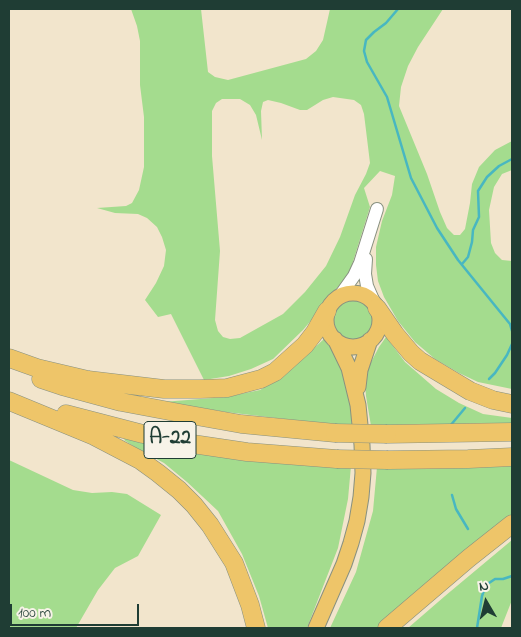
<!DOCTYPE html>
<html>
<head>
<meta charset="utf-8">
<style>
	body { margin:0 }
	#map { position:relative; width:521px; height:637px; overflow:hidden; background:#f2e5cc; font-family:"Indie Flower",sans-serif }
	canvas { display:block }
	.frame { position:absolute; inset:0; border:10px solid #1f3d34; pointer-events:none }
	.north { position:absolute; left:461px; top:577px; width:50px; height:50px; -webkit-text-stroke:4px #f7f3e8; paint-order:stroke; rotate:352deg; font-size:14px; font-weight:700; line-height:20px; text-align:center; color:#1f3d34 }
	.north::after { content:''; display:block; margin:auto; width:18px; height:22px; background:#1f3d34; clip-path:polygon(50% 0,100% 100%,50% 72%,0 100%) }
	.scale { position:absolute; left:10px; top:604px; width:129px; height:22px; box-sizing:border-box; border:2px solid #1f3d34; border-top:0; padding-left:6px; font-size:15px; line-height:18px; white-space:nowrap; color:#1f3d34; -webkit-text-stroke:4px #f7f3e8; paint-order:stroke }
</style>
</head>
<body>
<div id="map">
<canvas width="521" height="637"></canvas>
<div class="frame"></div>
<div class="north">N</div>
<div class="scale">100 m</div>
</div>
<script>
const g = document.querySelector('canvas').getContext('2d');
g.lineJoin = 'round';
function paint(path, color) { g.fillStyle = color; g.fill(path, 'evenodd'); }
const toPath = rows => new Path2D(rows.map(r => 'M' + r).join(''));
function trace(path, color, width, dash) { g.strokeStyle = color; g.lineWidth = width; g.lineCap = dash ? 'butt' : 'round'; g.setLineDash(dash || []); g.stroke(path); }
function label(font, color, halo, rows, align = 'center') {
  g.font = font + ' "Indie Flower",sans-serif'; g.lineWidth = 4; g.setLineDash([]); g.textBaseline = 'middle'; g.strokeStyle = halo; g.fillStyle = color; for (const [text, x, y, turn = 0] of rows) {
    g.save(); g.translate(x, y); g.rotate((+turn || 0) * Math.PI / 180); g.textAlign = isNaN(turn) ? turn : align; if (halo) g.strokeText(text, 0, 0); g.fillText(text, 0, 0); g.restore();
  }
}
paint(toPath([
	[131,9,201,9,208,72,215,77,228,80,306,59,316,51,323,40,330,9,443,9,418,47,408,66,401,87,399,106,427,174,440,212,447,228,454,235,460,235,465,229,470,203,472,184,479,167,495,150,512,141,512,170,502,174,494,187,489,210,491,243,495,253,502,260,512,261,512,389,478,382,459,373,435,359,415,342,398,321,384,297,378,281,376,265,376,247,382,221,392,195,395,176,380,171,364,188,370,207,351,268,346,278,325,301,319,311,303,330,273,359,251,369,229,376,204,380,171,314,158,317,145,300,156,283,164,266,166,250,162,237,157,227,147,218,138,214,115,213,97,208,126,206,132,203,139,190,144,167,144,117,140,85,140,41,137,26],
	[333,97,354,100,361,105,364,114,370,163,366,174,355,195,340,237,326,266,305,292,283,314,240,338,230,339,223,337,218,331,215,320,220,251,212,156,212,111,216,103,222,99,240,99,250,105,256,115,262,140,261,111,263,102,268,100,281,103,300,110,307,110,323,100],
	'333 319a21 21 0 1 1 42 0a21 21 0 1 1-42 0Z',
	[386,337,405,362,436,389,459,403,483,414,512,418,512,423,371,426,366,396,365,382,368,368,379,347],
	[325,338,336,355,350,393,352,425,326,424,226,412,162,402,226,397,260,390,283,377],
	[127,436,351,466,348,499,338,548,307,628,268,628,259,596,242,554,218,511,187,482,164,463,136,448,124,440],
	[9,460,73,490,92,493,112,492,127,494,161,515,138,556,115,568,98,590,76,628,9,628],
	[512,464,512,514,453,563,379,628,330,628,356,572,373,511,377,467],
	[512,540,512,600,501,628,408,628,445,596]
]), '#a4dc8e');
trace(toPath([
	[398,9,386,23,374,32,366,40,364,51,367,62,387,97,411,178,437,228,458,260,501,313,510,324,512,331],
	[462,264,468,257,472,242,473,230,479,217,478,191,487,177,499,166,512,159],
	[489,379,495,373,507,355,512,344],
	[450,426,465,408],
	[452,495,456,509,468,529],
	[477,628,482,596,486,585,495,579,503,579,512,576]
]), '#48b7c1', 2.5);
const minor = toPath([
	[366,259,365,274,367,286,374,302],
	[339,297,354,276,360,263,377,209]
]);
const major = toPath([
	'326 320a27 27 0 1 1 54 0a27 27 0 1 1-54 0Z',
	[358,387,360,370,370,340],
	[316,628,344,564,351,543,357,521,361,497,363,473,362,445,358,405,349,368,335,339]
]);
const highway = toPath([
	[377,308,395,334,411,353,420,361,470,391,493,400,512,404],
	[9,358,37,368,88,380,164,389,200,389,227,388,261,379,275,372,305,345,315,332,327,311],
	[41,379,62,386,121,402,185,414,241,424,335,433],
	[9,401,94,436,140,460,158,473,179,490,194,505,210,525,234,563,250,605,256,628],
	[66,414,143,434,186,443,247,452,337,459],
	[387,434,512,432],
	[388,460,468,459,512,457],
	[387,628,469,558,512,524]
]);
trace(minor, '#889180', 14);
trace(major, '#889180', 17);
trace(highway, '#889180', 19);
trace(minor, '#fff', 12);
trace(major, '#eec569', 15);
trace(highway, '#eec569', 18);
const highwayBridge = toPath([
	[335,433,387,434],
	[337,459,388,460]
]);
trace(highwayBridge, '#889180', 19, []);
trace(highwayBridge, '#eec569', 18);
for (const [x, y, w] of [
	[170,440,52]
]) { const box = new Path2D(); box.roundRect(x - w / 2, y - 18.5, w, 37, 4); g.fillStyle = '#f7f3e8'; g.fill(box); trace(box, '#1f3d34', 1); }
label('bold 21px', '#1f3d34', null, [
	["A-22",170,440]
]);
</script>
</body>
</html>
